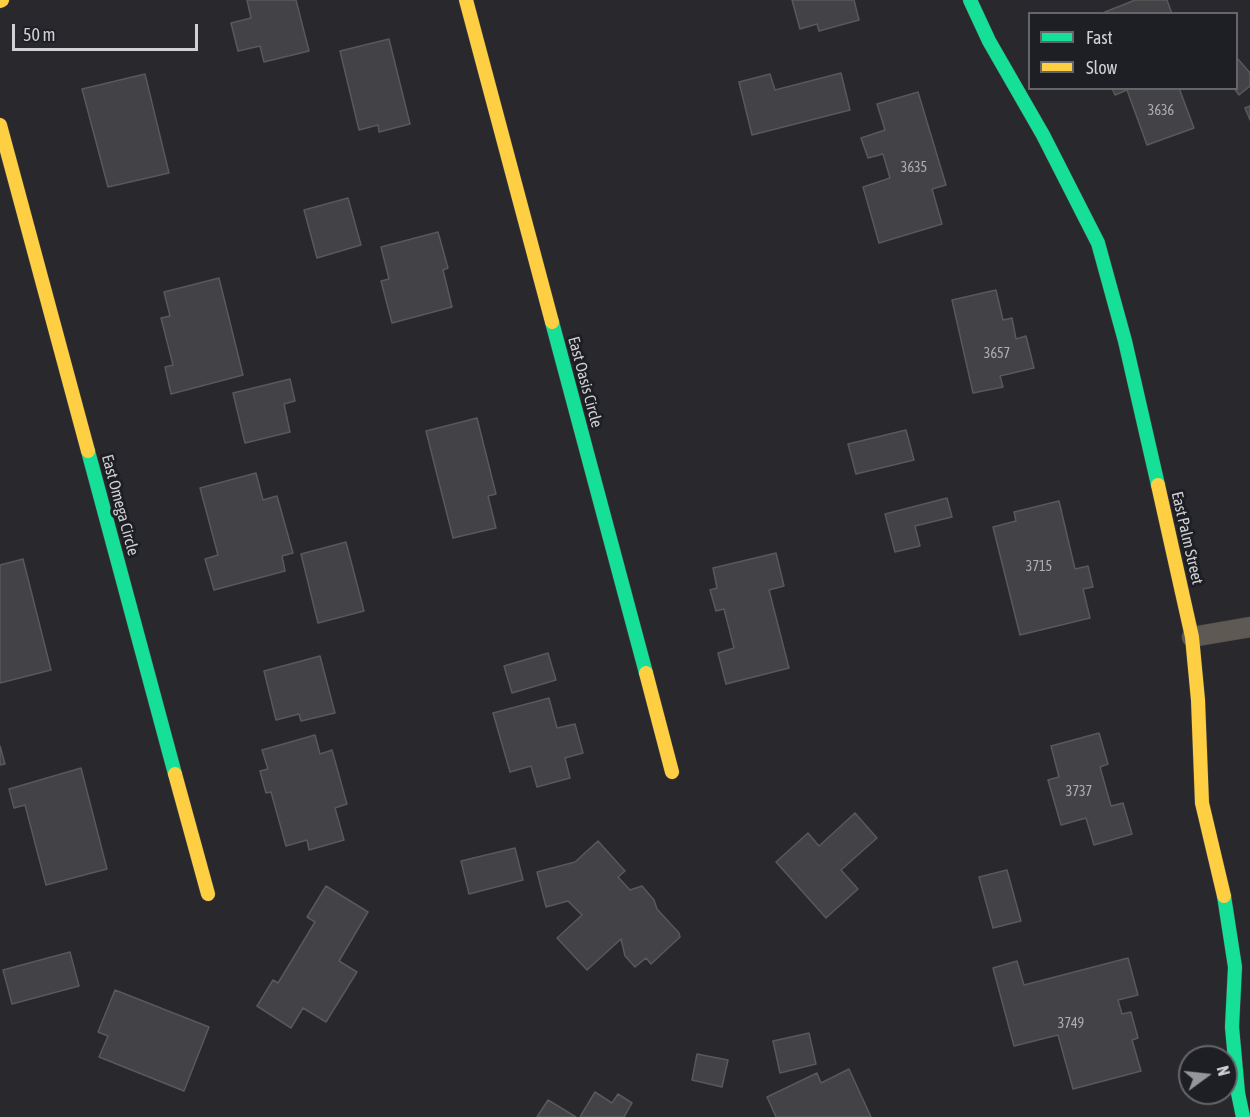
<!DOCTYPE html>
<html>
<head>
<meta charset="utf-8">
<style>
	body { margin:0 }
	#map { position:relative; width:1250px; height:1117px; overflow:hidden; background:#29292d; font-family:"Asap Condensed",sans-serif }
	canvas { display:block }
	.legend { position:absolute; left:1028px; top:12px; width:210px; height:78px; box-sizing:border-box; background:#1e1f25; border:2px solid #65666b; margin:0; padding:8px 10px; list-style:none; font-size:18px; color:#d0d1d5 }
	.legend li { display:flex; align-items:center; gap:12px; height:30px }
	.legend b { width:30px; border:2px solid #65666b }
	.north { position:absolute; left:1178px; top:1045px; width:60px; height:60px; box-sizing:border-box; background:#1e1f25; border:2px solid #65666b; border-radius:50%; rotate:75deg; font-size:16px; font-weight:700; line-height:24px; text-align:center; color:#d0d1d5 }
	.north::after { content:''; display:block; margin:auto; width:21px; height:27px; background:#96969a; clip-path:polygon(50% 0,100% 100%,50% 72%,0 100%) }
	.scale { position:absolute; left:12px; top:24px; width:186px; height:27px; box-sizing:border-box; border:3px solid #d0d1d5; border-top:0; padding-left:8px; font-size:18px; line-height:21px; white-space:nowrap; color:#d0d1d5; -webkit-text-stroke:4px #1e1f25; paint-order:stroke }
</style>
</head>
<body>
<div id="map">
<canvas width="1250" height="1117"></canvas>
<ul class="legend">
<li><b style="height:8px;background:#16e098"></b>Fast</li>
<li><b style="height:8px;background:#ffcf43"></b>Slow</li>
</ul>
<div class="north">N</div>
<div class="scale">50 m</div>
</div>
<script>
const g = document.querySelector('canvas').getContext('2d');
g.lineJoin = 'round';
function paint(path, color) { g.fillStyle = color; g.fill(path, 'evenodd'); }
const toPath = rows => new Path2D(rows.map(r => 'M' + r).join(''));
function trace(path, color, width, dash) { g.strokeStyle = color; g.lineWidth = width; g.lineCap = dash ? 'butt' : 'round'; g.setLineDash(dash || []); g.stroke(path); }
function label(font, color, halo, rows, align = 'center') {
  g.font = font + ' "Asap Condensed",sans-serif'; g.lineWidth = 6; g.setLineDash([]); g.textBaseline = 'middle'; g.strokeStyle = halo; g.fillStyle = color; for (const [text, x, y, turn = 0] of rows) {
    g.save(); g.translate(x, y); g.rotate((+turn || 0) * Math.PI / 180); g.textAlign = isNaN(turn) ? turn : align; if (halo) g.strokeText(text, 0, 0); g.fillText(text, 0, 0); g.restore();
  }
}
const building = toPath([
	[247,0,296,0,309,51,264,62,260,46,238,51,231,23,251,18,247,0],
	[792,0,854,0,859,20,819,31,817,24,800,29,792,0],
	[1135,0,1167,0,1172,14,1100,14,1135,0],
	[389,39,410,124,379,132,378,125,359,130,340,51,389,39],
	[1237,58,1250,73,1250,86,1239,95,1234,88,1236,88,1237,58],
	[841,73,850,110,752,135,739,82,770,74,775,90,841,73],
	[145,74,169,173,108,187,82,89,145,74],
	[1112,88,1179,88,1194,128,1147,145,1127,90,1115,95,1112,88],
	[918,92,946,185,932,189,942,224,879,243,863,187,890,178,883,154,868,158,861,138,885,130,877,104,918,92],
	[1250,106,1250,120,1245,108,1250,106],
	[348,198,361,245,317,258,304,210,348,198],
	[438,232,448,268,443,270,452,307,392,323,381,281,389,279,381,247,438,232],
	[219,278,243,375,171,394,165,367,173,365,161,318,170,316,164,292,219,278],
	[996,290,1003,320,1012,318,1016,339,1026,336,1034,368,1000,376,1003,387,973,393,952,300,996,290],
	[290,379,295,401,284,404,290,432,245,443,233,393,290,379],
	[477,418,496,494,488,496,496,528,453,538,426,431,477,418],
	[906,430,914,460,856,474,848,444,906,430],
	[256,473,263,500,277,496,293,553,282,556,285,571,214,590,205,559,218,555,200,488,256,473],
	[947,498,952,517,915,526,920,546,895,552,885,514,947,498],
	[1059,501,1075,569,1088,566,1093,587,1083,589,1090,618,1020,635,993,527,1016,521,1014,512,1059,501],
	[346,542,364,611,318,623,301,554,346,542],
	[776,553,784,586,769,590,789,668,726,684,718,653,734,648,724,609,716,611,710,590,717,588,713,568,776,553],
	[23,559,51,670,0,683,0,565,23,559],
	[548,653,556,680,512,693,504,666,548,653],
	[320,656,335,713,301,721,299,714,276,720,264,671,320,656],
	[549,698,557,728,575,724,583,753,565,758,570,778,537,787,531,766,510,772,493,713,549,698],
	[1099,733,1108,764,1100,767,1111,806,1123,803,1132,834,1094,845,1086,818,1061,825,1048,780,1059,777,1051,746,1099,733],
	[315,735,320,754,332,750,347,804,335,808,344,840,309,850,307,840,286,846,271,792,266,793,260,771,268,769,262,750,315,735],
	[0,746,5,764,0,765,0,746],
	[81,768,107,869,46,885,25,805,14,808,9,789,81,768],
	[855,813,877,838,841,870,858,889,826,918,776,862,808,833,819,846,855,813],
	[598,841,625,871,618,877,630,890,642,886,654,900,657,909,679,933,680,937,651,964,646,958,635,967,625,956,621,939,587,970,557,938,582,915,568,901,546,907,537,872,575,862,598,841],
	[515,848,523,880,469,894,461,861,515,848],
	[1007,870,1021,921,993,928,979,877,1007,870],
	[326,886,368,912,339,961,357,972,326,1022,303,1008,291,1028,257,1006,273,980,278,983,315,922,307,917,326,886],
	[70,952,79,986,12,1004,3,970,70,952],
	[1128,958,1138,995,1118,1000,1122,1014,1131,1012,1138,1038,1132,1040,1141,1071,1073,1089,1058,1035,1014,1046,993,968,1017,961,1024,985,1128,958],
	[115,990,209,1027,184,1091,99,1057,108,1036,98,1032,115,990],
	[809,1033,816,1064,780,1073,773,1041,809,1033],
	[697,1054,728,1060,722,1087,692,1080,697,1054],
	[849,1069,871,1117,776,1117,767,1097,817,1073,821,1083,849,1069],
	[595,1092,612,1103,618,1094,632,1103,624,1117,580,1117,595,1092],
	[548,1100,576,1117,537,1117,548,1100]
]);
paint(building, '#434347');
trace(building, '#59595c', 1.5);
const street = toPath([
	[1192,637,1250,627]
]);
const fast = toPath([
	[970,0,989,41,1043,135,1098,243,1125,341,1158,485],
	[552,322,646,673],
	[88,451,175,774],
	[1224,896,1235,967,1232,1027,1238,1093,1243,1117]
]);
const slow = toPath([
	[466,0,552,322],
	[0,1,2,0],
	[0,125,88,451],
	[1158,485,1192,637,1198,700,1202,803,1224,896],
	[646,673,672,772],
	[175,774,208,894]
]);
trace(street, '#454547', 21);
trace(fast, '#454547', 15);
trace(slow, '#454547', 15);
trace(street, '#5f5953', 20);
trace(fast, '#16e098', 14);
trace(slow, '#ffcf43', 14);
label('14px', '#adaeb2', null, [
	["3636",1161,111],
	["3635",914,168],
	["3657",997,354],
	["3715",1039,567],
	["3737",1079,792],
	["3749",1071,1024]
]);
label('16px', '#d0d1d5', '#1e1f25', [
	["East Oasis Circle",585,382,75],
	["East Omega Circle",120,505,75],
	["East Palm Street",1187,538,77]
]);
</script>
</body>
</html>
